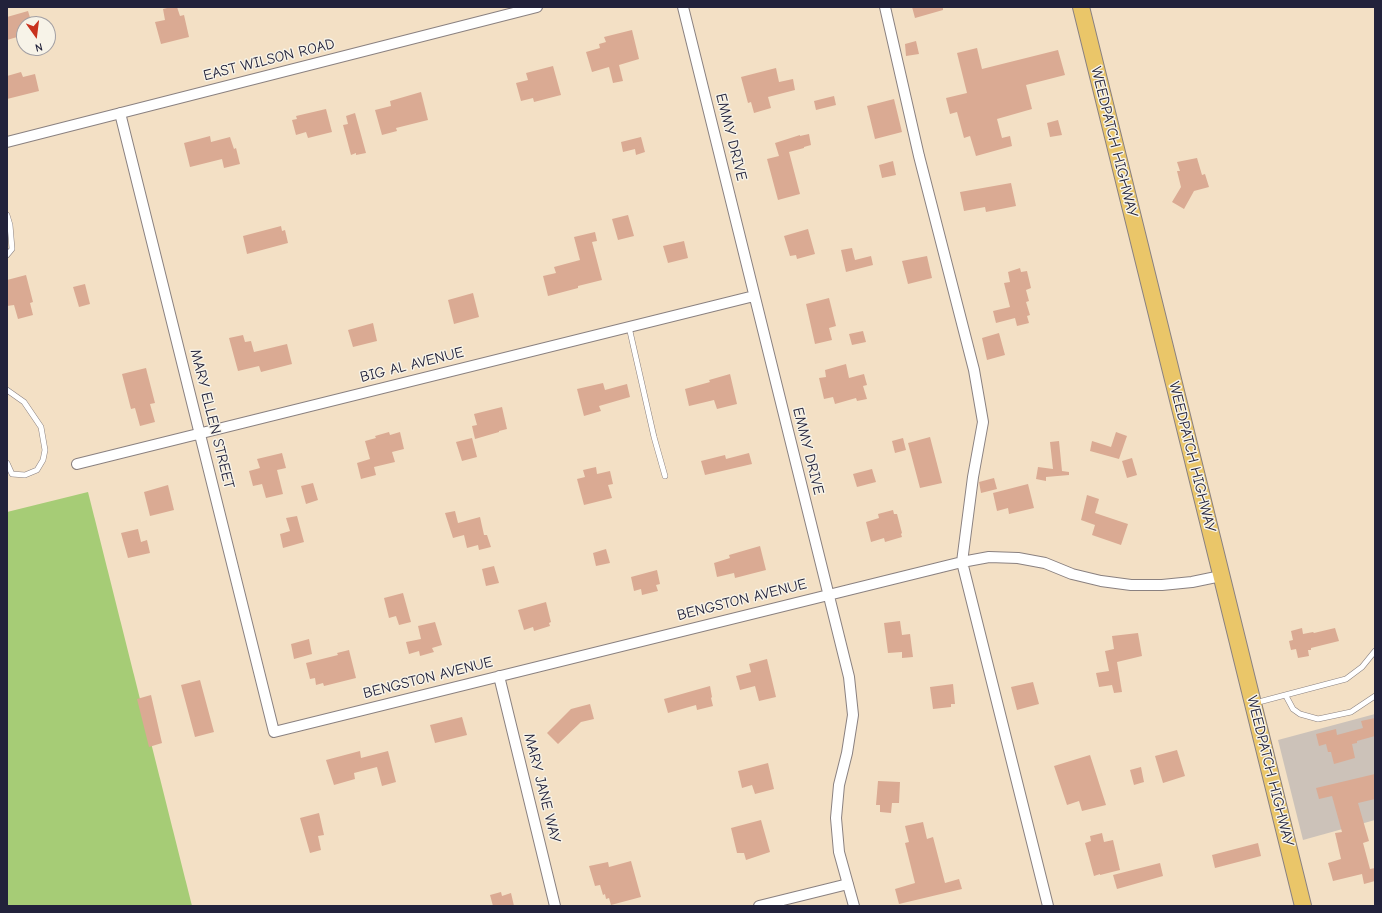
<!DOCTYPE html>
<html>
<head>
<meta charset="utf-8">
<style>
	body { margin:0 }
	#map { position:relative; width:1382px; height:913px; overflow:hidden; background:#f3e0c5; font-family:"Comic Neue",sans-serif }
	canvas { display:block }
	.frame { position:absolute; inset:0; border:8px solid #22223b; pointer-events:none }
	.north { position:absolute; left:16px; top:16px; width:40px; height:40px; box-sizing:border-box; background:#f7f3e8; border:1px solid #a29fa3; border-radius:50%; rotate:166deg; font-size:11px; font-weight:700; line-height:16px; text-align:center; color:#22223b }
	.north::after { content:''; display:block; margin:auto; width:14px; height:18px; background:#c8321e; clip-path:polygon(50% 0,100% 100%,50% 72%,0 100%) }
</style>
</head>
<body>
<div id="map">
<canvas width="1382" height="913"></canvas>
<div class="frame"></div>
<div class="north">N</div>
</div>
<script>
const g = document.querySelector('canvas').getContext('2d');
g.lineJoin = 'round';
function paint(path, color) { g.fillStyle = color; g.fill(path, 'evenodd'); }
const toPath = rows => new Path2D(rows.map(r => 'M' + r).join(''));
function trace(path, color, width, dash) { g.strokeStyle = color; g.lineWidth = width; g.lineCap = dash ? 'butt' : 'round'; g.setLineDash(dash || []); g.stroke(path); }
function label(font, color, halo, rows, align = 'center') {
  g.font = font + ' "Comic Neue",sans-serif'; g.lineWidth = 3; g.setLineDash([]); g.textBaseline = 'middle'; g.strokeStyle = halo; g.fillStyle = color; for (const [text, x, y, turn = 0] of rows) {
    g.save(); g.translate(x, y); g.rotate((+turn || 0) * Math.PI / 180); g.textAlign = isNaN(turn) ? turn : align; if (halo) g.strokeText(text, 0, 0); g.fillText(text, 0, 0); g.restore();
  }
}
paint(toPath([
	[1375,714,1375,820,1303,840,1278,740]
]), '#ccc2b9');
paint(toPath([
	[88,492,192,906,7,906,7,512]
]), '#a6cc76');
paint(toPath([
	[171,7,177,7,180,16,184,15,189,37,161,44,155,22,165,20,163,9],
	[912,7,943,7,943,10,915,18],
	[28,11,32,24,24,24,24,35,7,40,7,17],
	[632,30,639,59,619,65,623,81,613,83,609,67,592,72,586,52,600,48,599,44,606,42,604,37],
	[916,41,919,54,906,56,905,44],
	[977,48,982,69,1058,50,1065,75,1026,85,1032,109,997,119,1002,138,1010,136,1012,146,976,156,970,136,964,138,957,112,950,114,946,98,967,93,957,53],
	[553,66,561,95,534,102,533,98,521,101,516,83,528,80,526,73],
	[776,68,779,82,793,79,795,90,768,97,771,108,754,113,751,102,748,103,741,77],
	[21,72,23,77,35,74,39,91,7,99,7,76],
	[421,92,428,120,396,128,397,131,382,135,375,110,391,106,390,101],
	[834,96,836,105,816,110,814,101],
	[894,99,902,132,875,139,867,106],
	[326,109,332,132,308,138,306,132,296,135,292,120,297,119,296,116],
	[355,113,366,153,356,155,356,153,351,155,343,125,348,124,346,116],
	[1058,120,1062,135,1050,137,1047,123],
	[809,134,811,145,804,147,804,148,789,152,800,194,778,200,767,159,779,156,775,143,800,135,800,136],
	[210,136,211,142,230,137,234,149,236,148,240,164,224,168,222,159,190,167,184,143],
	[641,137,645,152,636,155,635,149,623,152,621,142],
	[1197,158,1202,175,1205,174,1209,187,1194,191,1184,209,1172,202,1181,187,1177,171,1180,171,1177,162],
	[893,161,896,175,882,178,879,165],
	[1011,183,1016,206,986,212,985,207,964,211,960,192],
	[628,215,634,236,618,240,612,219],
	[281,226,282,231,285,230,288,243,247,254,243,236],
	[808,229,815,254,797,259,796,255,790,256,784,236],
	[595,232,597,241,592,242,602,280,578,286,578,288,548,296,543,276,556,273,554,267,580,260,574,237],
	[684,241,688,258,668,263,663,246],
	[852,248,855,260,871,256,873,265,846,272,841,250],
	[927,256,932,278,908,284,902,261],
	[1020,268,1021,272,1027,271,1031,288,1026,290,1029,301,1026,302,1030,315,1027,316,1029,323,1017,326,1015,318,996,323,993,311,1010,307,1004,283,1010,282,1008,272],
	[26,275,33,302,30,303,33,315,18,319,14,305,7,306,7,280],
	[85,284,90,304,79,307,73,287],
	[473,293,479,317,454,324,448,300],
	[829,298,836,326,829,328,832,340,815,344,806,304],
	[373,323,377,341,353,347,348,330],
	[863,331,866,342,852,345,849,334],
	[999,333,1005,355,987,360,982,338],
	[243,335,245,342,251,341,254,352,287,344,292,364,261,372,259,366,238,371,229,338],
	[846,364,849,378,864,374,867,385,863,386,867,399,857,401,856,398,835,404,833,397,824,399,819,378,826,377,825,370],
	[146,368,155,403,150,404,155,422,140,426,135,408,131,409,122,374],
	[730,374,737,404,717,409,714,400,689,406,685,389,710,382,709,380],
	[603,383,605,390,627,384,630,397,599,406,601,411,584,416,577,389],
	[502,407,507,429,499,431,499,432,475,439,472,426,477,425,474,414],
	[389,432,390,435,400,432,404,449,392,452,395,462,374,467,376,475,361,479,357,463,370,459,365,441,376,438,375,436],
	[1116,432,1127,436,1119,459,1090,451,1092,441,1111,447],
	[930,437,942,483,920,488,908,443],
	[472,438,477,457,462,461,456,442],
	[903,438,906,450,895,453,892,441],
	[1059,441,1062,471,1069,472,1069,475,1046,477,1046,481,1036,479,1038,467,1053,469,1050,442],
	[282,453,286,468,277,470,283,494,266,498,262,484,253,486,249,471,260,468,257,459],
	[749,453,752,464,705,475,701,461,725,455,726,459],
	[1132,458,1137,475,1127,478,1122,461],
	[596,467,597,474,610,471,613,484,608,485,612,498,584,505,577,479,585,477,583,470],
	[872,469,876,482,857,487,853,474],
	[994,478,997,489,981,493,979,482],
	[313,483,318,500,306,504,301,486],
	[1028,484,1034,508,1009,514,1008,508,997,511,993,493],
	[168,485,174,510,150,516,144,492],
	[1087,495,1099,499,1095,513,1128,524,1121,545,1092,535,1095,525,1081,520],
	[893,510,894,514,897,514,902,533,901,534,902,537,885,542,884,538,871,542,866,522,879,518,878,514],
	[455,511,458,523,480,517,484,535,487,535,491,547,479,550,478,545,467,548,464,535,453,538,445,513],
	[297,516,304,542,283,548,280,534,290,531,286,518],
	[138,529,141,542,147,540,150,553,128,558,121,533],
	[760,546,766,570,735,578,734,573,717,577,714,563,730,558,729,555],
	[606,549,610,563,596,566,593,553],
	[494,566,499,583,486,586,482,569],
	[657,570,660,584,656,585,658,591,642,595,641,589,634,591,631,577],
	[403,593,411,622,399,625,396,616,389,618,384,598],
	[546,602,551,622,549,623,550,626,534,631,533,627,524,630,518,610],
	[900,621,902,635,910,634,913,657,902,658,902,652,888,653,884,623],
	[435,622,442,645,432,648,434,652,420,656,419,651,409,654,406,642,421,639,418,626],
	[1302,628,1303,634,1313,632,1314,633,1335,628,1339,641,1311,648,1311,650,1308,650,1309,656,1298,658,1296,649,1291,650,1289,641,1293,640,1291,631],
	[1138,633,1142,656,1117,662,1122,692,1114,693,1112,685,1099,687,1096,673,1109,671,1105,651,1114,649,1112,636],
	[309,639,312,654,294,659,291,644],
	[349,650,356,678,324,686,323,683,316,685,315,678,310,679,306,663,338,655,337,653],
	[767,659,776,697,759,701,755,686,740,690,736,676,751,672,749,664],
	[200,680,214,732,195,737,181,685],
	[1033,682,1039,704,1017,710,1011,687],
	[953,684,955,704,951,704,951,707,933,709,930,687],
	[710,686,712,697,711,698,713,706,697,710,696,705,668,713,664,699],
	[151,695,162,743,149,747,137,699],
	[590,704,594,719,581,722,558,744,547,733,571,709],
	[462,717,467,735,435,743,430,725],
	[1375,718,1375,736,1357,741,1357,743,1352,744,1355,758,1334,764,1331,752,1328,752,1326,744,1319,746,1316,734,1336,729,1337,735,1363,728,1361,721],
	[1177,750,1185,776,1163,783,1155,756],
	[360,751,361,758,388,751,396,782,382,786,377,767,354,773,355,779,334,785,326,760],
	[1090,755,1106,805,1082,811,1079,801,1067,805,1054,766],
	[768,763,774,789,755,794,752,785,742,788,738,771],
	[1141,767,1144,782,1134,785,1130,770],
	[1375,774,1375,799,1358,803,1369,841,1363,843,1370,869,1375,868,1375,881,1364,884,1362,874,1333,881,1328,863,1341,859,1335,833,1342,832,1332,796,1319,799,1316,788],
	[878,781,900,782,899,803,892,803,891,813,880,812,880,805,876,805],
	[319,813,324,835,318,836,321,850,310,853,300,818],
	[761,820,770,852,746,860,744,853,737,853,731,828],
	[923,822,927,839,933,837,945,883,959,879,962,889,899,904,895,889,915,883,905,843,909,842,905,826],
	[1102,833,1104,842,1113,840,1120,870,1100,875,1100,874,1094,876,1085,843,1091,841,1090,836],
	[1258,843,1261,856,1215,868,1212,855],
	[631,861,641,897,611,905,609,898,606,899,605,894,603,895,600,885,595,886,589,866,608,862,609,867],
	[1160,863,1163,876,1117,889,1113,875],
	[501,892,502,896,511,893,514,906,493,906,490,895]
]), '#daaa93');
const service = toPath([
	[7,215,10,225,12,249,7,255],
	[629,327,654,437,665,476],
	[7,390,24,402,41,427,45,450,43,460,37,470,25,475,12,474,7,463],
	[1286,696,1293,709,1300,714,1318,719,1351,712,1375,696],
	[1255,703,1346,679,1362,667,1375,651]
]);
const minor = toPath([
	[683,7,849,677,853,715,847,753,839,785,836,818,839,852,854,906],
	[885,7,919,156,974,370,983,422,973,477,962,562,1048,906],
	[120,113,274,732,962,562,989,557,1018,558,1045,563,1072,574,1101,581,1131,585,1162,585,1192,582,1221,576],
	[7,142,537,7],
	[77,464,754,296],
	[499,676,555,906],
	[759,906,848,884]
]);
const primary = toPath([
	[1081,7,1303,906]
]);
trace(service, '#8a8180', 6);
trace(minor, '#8a8180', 12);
trace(primary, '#8a8180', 18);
trace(service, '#fff', 5);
trace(minor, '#fff', 10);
trace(primary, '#eac669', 16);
label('15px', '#22223b', '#f7f3e8', [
	["EAST WILSON ROAD",269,60,-14],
	["EMMY DRIVE",731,137,76],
	["WEEDPATCH HIGHWAY",1114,142,76],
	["BIG AL AVENUE",412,365,-14],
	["MARY ELLEN STREET",212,419,76],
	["EMMY DRIVE",808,451,76],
	["WEEDPATCH HIGHWAY",1192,457,76],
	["BENGSTON AVENUE",742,600,-14],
	["BENGSTON AVENUE",428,678,-14],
	["WEEDPATCH HIGHWAY",1270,771,76],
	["MARY JANE WAY",542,788,76]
]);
</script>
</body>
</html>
